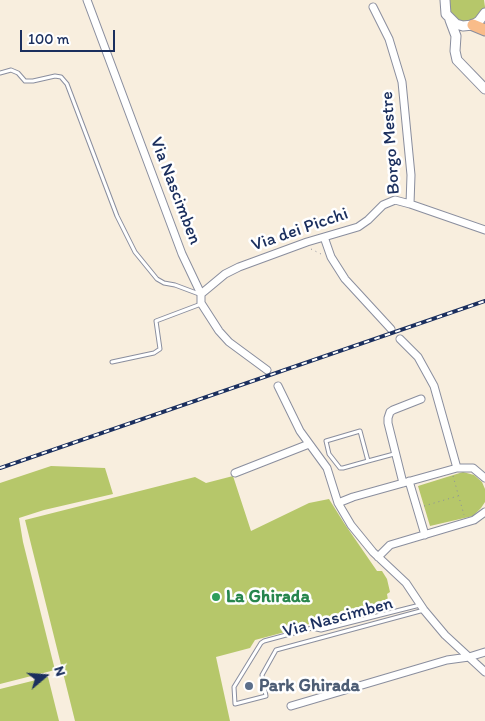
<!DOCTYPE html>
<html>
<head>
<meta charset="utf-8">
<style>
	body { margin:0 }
	#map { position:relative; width:485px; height:721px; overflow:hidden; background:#f8eede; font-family:Itim,sans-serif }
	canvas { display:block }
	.north { position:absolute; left:20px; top:651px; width:50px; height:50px; -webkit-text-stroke:4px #fff; paint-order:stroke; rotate:72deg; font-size:14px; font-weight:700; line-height:20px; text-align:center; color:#1b2f5e }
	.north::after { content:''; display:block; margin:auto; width:18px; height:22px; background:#1b2f5e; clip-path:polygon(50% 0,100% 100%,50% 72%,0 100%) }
	.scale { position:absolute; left:20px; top:30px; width:95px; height:22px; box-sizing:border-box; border:2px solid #1b2f5e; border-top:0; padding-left:6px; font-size:15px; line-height:18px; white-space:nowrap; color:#1b2f5e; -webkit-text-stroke:4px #fff; paint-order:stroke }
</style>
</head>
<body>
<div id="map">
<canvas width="485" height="721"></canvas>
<div class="north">N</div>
<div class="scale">100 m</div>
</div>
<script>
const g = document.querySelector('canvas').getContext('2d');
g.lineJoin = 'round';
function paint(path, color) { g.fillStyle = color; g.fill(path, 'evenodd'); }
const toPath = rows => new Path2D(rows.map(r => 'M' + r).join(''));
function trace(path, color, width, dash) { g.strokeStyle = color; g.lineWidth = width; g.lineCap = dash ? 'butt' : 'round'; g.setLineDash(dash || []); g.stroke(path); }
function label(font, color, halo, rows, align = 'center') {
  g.font = font + ' Itim,sans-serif'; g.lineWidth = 5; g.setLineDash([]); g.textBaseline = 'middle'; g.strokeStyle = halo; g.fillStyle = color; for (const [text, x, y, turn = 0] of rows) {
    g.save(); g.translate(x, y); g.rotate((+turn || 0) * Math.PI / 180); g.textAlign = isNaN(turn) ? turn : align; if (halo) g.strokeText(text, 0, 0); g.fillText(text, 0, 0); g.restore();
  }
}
paint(toPath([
	[448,0,484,0,485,7,484,11,472,22,460,22,450,14],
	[51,466,105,468,113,494,44,510,19,518,23,542,55,670,0,684,0,483],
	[463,472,474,475,482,482,485,489,485,502,481,508,473,516,430,526,418,486],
	[233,476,251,531,309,503,329,499,344,523,377,571,382,571,387,579,390,592,387,594,388,600,383,602,383,605,290,629,285,632,255,640,250,648,216,657,230,721,75,721,25,520,195,477,206,483],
	[48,677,59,721,0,721,0,689]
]), '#b6c76a');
const service = toPath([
	[0,73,11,70,18,73,25,81,33,81,55,76,61,77,67,84,117,216,135,252,157,279,164,283,175,285,199,294],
	[112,362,154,353,160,349,156,321,201,304],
	[368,461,360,431,326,441,329,454,340,468,343,468,368,461,394,454],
	[420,605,321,630,312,628,264,641,261,643,234,687,235,704,266,696,262,675,276,650,424,610]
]);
const minor = toPath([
	[87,0,182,254,201,294,201,303,219,331,229,342,267,370],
	[373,7,389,39,402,82,411,175,410,204],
	[324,237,331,257,345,279,391,329],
	[201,294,225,274,239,267,307,242,358,227,368,220,383,205,395,200,410,204,485,230],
	[400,339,418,357,434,386,457,468],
	[278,386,300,431,327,468,338,503,351,525,373,552,406,583,424,610,445,635,485,672],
	[235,473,309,444],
	[409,481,425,535],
	[403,483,388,423,388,418,390,412,393,410,421,399],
	[338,503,353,497,457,468,473,468,485,478],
	[378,557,390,545,474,520,485,512],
	[291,706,447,660,469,657,485,652]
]);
const tertiary = toPath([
	[445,0,446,14,456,24,463,26,473,25,479,21,485,13],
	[450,20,456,36,455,51,457,60,485,89]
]);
const trunk = toPath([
	[473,25,485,30]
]);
trace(service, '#8a8e9e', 5);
trace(minor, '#8a8e9e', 9);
trace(tertiary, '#8a8e9e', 11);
trace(trunk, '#8a8e9e', 13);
trace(toPath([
	[311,249,323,255],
	[453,476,464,515],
	[424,506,458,496]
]), '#8a8e9e', 1, [1, 4]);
trace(service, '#fff', 3);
trace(minor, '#fff', 7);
trace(tertiary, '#fff', 9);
trace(trunk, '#f9bc89', 11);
const rail = toPath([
	[0,468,485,301]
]);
trace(rail, '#1b2f5e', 4);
trace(rail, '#fff', 2, [5.5]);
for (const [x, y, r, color] of [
	[216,597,5,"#2e9e5b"],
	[249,686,5,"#5c6f8a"]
]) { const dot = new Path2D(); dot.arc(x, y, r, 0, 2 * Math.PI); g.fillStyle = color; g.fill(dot); trace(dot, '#fff', 2); }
label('18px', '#1b2f5e', '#fff', [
	["Borgo Mestre",391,143,-94],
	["Via Nascimben",175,191,69],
	["Via dei Picchi",300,230,-19],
	["Via Nascimben",338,618,-15]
]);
label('bold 18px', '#27864d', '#fff', [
	["La Ghirada",226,597]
], 'left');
label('bold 18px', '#4e5e75', '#fff', [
	["Park Ghirada",259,686]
], 'left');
</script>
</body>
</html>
